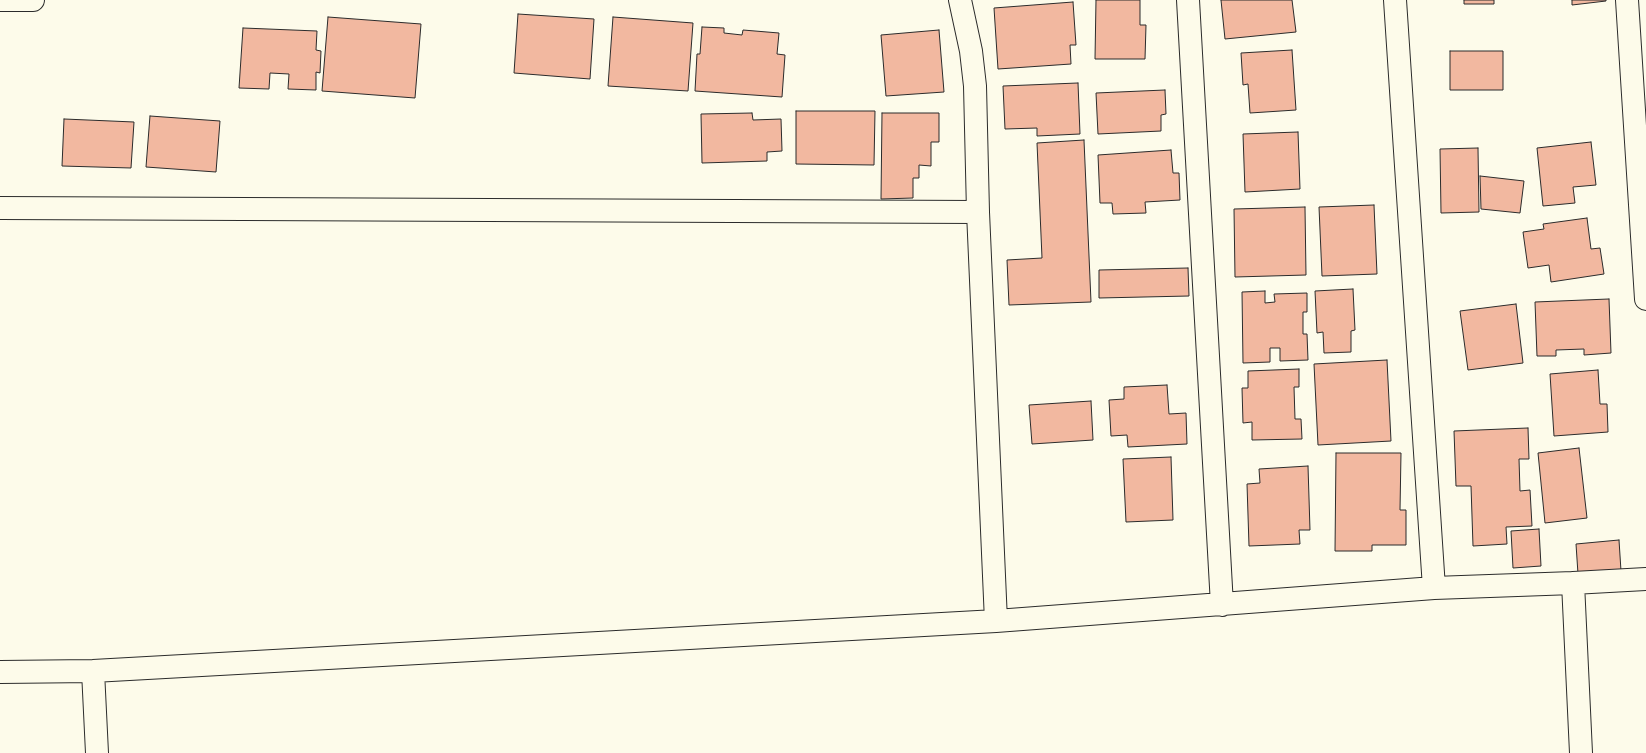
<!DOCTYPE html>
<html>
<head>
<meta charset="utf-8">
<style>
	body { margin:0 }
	canvas { display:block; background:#fdfbea }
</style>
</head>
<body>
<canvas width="1646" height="753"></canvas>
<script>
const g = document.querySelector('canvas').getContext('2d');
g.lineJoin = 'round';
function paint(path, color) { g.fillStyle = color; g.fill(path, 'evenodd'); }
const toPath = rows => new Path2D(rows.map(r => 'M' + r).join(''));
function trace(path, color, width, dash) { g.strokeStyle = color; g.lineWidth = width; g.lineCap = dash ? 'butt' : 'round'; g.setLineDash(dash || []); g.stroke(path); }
const building = toPath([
	[1096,0,1140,0,1140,25,1146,25,1145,59,1095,59,1096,0],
	[1221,0,1292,0,1296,32,1225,39,1221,0],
	[1464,0,1494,0,1494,4,1464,4,1464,0],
	[1572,0,1606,0,1606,1,1572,5,1572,0],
	[1073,2,1076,45,1070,45,1071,64,998,69,994,8,1073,2],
	[518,14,594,19,590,79,514,73,518,14],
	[328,17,421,24,415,98,322,91,328,17],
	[613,17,693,23,688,91,608,86,613,17],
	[702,27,724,28,724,33,742,35,743,30,779,33,777,54,785,55,782,97,695,91,697,54,700,54,702,27],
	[243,28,317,31,316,50,321,51,320,73,316,72,316,90,288,89,289,74,270,73,269,89,239,88,243,28],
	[939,30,944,92,886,96,881,35,939,30],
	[1292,50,1296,110,1250,113,1248,84,1243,85,1241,53,1292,50],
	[1450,51,1503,51,1503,90,1450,90,1450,51],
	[1078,83,1080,134,1037,136,1037,128,1005,129,1003,86,1078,83],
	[1165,90,1166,114,1161,115,1161,131,1098,134,1096,93,1165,90],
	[796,111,875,111,874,165,796,164,796,111],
	[752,113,753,120,781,119,782,151,767,152,767,161,702,163,701,114,752,113],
	[882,113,939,113,939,142,931,142,931,166,919,165,919,178,913,178,913,198,881,199,882,113],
	[150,116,220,121,216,172,146,167,150,116],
	[64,119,134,122,131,168,62,166,64,119],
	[1298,132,1300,189,1245,192,1243,134,1298,132],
	[1084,140,1091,302,1009,305,1007,260,1042,258,1037,143,1084,140],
	[1591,142,1596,185,1573,187,1575,203,1543,206,1537,148,1591,142],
	[1478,148,1479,212,1441,213,1440,149,1478,148],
	[1171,150,1173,173,1179,173,1180,200,1145,202,1146,213,1113,214,1112,203,1100,203,1098,155,1171,150],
	[1480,176,1524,181,1520,213,1481,209,1480,176],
	[1374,205,1377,274,1322,276,1319,207,1374,205],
	[1305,207,1306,275,1235,277,1234,209,1305,207],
	[1587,218,1591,249,1600,248,1604,274,1551,282,1549,265,1528,268,1523,232,1544,229,1543,224,1587,218],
	[1188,268,1189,296,1099,298,1099,270,1188,268],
	[1353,289,1355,330,1351,331,1351,352,1324,353,1323,332,1317,333,1315,291,1353,289],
	[1265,291,1265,303,1275,302,1274,294,1307,293,1307,312,1303,312,1303,334,1307,334,1308,360,1280,361,1280,348,1270,348,1270,362,1243,363,1242,292,1265,291],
	[1609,299,1611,353,1584,355,1584,349,1556,350,1556,356,1537,356,1535,302,1609,299],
	[1516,304,1523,363,1468,370,1460,311,1516,304],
	[1387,360,1391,441,1318,445,1314,364,1387,360],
	[1299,369,1299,387,1294,387,1295,419,1301,419,1302,439,1252,440,1252,422,1243,423,1242,388,1248,388,1248,371,1299,369],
	[1598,370,1600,404,1607,404,1608,432,1554,436,1550,374,1598,370],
	[1167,385,1169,414,1186,413,1187,444,1128,447,1127,435,1111,436,1109,400,1124,399,1124,387,1167,385],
	[1091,401,1093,440,1032,444,1029,405,1091,401],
	[1528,428,1529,459,1519,459,1520,491,1530,490,1532,526,1506,527,1507,544,1473,546,1471,486,1456,486,1454,431,1528,428],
	[1579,448,1587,518,1545,523,1538,453,1579,448],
	[1336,453,1401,453,1400,510,1406,510,1406,545,1372,545,1372,551,1335,551,1336,453],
	[1171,457,1173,520,1126,522,1123,459,1171,457],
	[1308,466,1310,530,1299,530,1300,544,1249,546,1247,484,1260,483,1259,469,1308,466],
	[1539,529,1541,566,1513,568,1511,531,1539,529],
	[1619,540,1621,571,1578,574,1576,544,1619,540]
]);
paint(building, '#f2b8a0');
trace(building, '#2b2b2b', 1);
const street = toPath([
	[0,0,33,0],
	[960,0,971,51,975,86,978,212,996,621],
	[1188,0,1222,605],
	[1395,0,1434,588],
	[1627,0,1646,299],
	[0,208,978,212],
	[1573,583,1581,753],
	[93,671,97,753],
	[0,672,93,671,996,621,1434,588,1573,583,1646,579]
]);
trace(street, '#2b2b2b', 24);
trace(street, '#fdfbea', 22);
</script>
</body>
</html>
